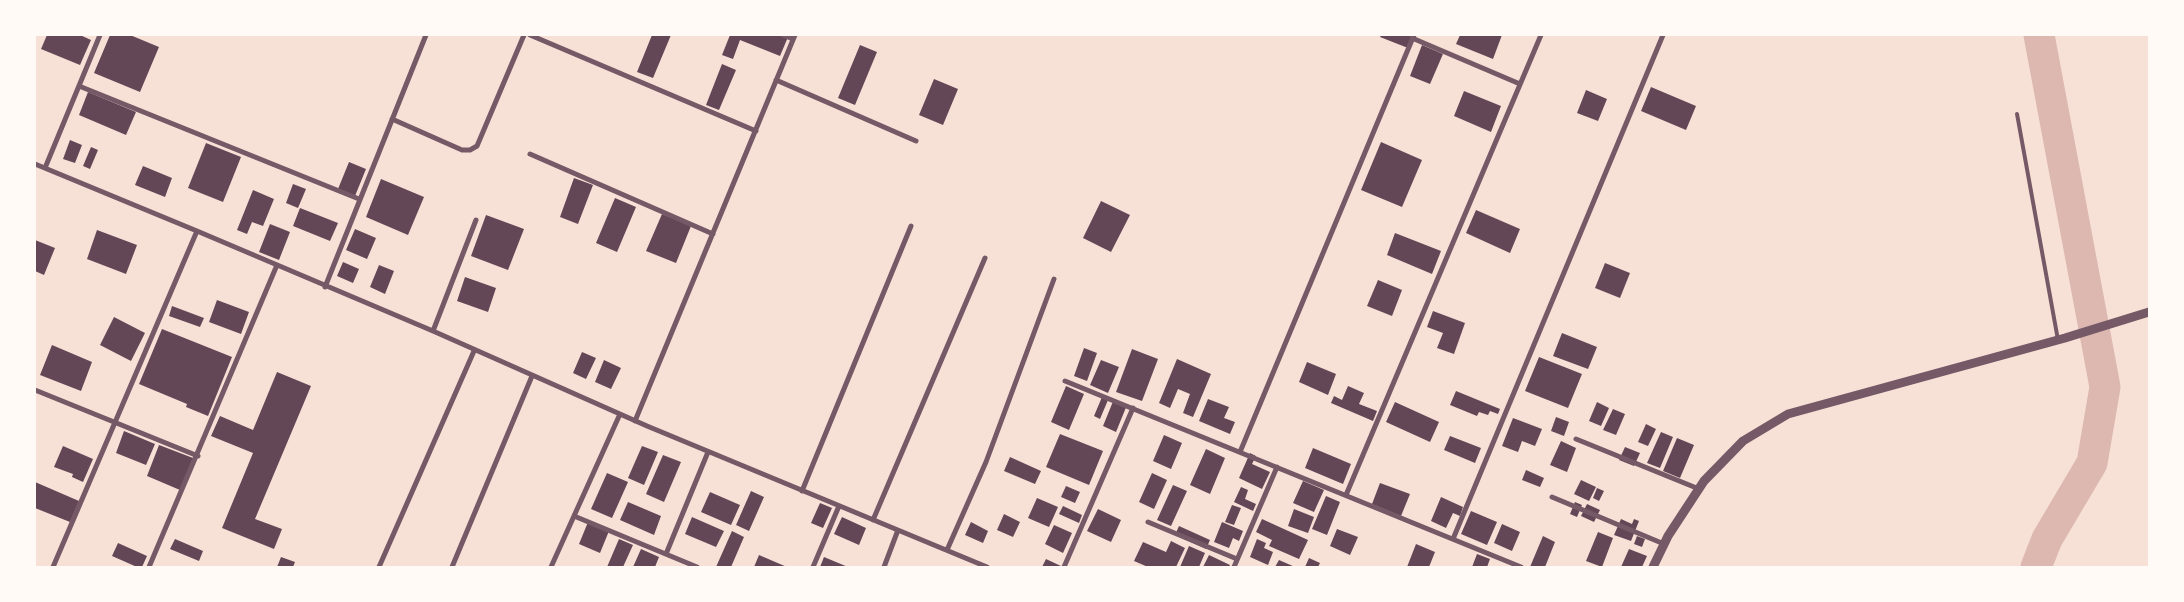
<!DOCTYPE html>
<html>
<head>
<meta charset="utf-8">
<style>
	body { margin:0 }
	#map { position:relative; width:2184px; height:602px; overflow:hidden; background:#f7e1d7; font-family:"Public Sans",sans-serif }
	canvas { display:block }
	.frame { position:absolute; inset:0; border:36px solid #fffaf5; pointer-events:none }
</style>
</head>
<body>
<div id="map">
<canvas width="2184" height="602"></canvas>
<div class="frame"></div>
</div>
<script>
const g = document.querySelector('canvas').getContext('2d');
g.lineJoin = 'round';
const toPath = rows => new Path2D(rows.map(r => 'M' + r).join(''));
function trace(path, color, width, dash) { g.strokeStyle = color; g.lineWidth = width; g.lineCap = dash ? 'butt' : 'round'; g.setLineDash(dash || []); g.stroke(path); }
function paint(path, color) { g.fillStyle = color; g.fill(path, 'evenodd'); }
trace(toPath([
	[2036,567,2047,539,2092,463,2105,387,2039,35]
]), '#dcb8b0', 31);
paint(toPath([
	[47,35,80,35,91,40,80,65,41,49],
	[110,35,130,35,159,47,140,92,94,73],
	[652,35,671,35,653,78,637,72],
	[730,35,783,35,788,37,780,56,740,40,733,59,722,55],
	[1381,35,1414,35,1408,48,1380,37],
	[1460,35,1502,35,1493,59,1456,44],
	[860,45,877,52,855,105,838,98],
	[1422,45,1443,54,1430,84,1410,76],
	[722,64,736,70,719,110,706,105],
	[934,79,958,89,943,125,919,115],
	[1651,87,1696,106,1686,130,1641,111],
	[1586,90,1607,99,1598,121,1577,113],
	[1464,91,1501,106,1491,132,1454,116],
	[88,92,136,112,126,135,79,115],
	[70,140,82,145,75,163,63,159],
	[1381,142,1422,160,1402,207,1361,190],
	[206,143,241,157,223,202,188,188],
	[91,147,98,150,90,169,83,166],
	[349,162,366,169,355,196,338,189],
	[143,166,172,178,165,197,135,185],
	[574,178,593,185,578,224,560,217],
	[381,179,424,197,408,235,366,217],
	[293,184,306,189,298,208,286,203],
	[253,190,274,199,263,226,252,222,247,234,237,230],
	[615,198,636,207,617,252,596,243],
	[1101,201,1130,215,1111,252,1083,238],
	[300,208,338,223,330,241,293,226],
	[1476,210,1520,229,1510,253,1466,233],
	[662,214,691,226,676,263,646,251],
	[486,215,524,229,508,270,471,256],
	[270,224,290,232,279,260,259,252],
	[355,229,376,238,367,259,346,250],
	[97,230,137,245,126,274,87,259],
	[1395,233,1441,251,1432,274,1387,255],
	[35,240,55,248,44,275,35,271],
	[343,262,359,269,353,283,337,276],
	[1605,263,1630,273,1620,298,1595,288],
	[379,265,394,271,385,294,370,287],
	[465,277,496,288,488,312,457,301],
	[1378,280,1402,290,1392,316,1367,306],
	[217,300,249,312,241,334,209,322],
	[172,306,204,318,200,327,169,316],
	[1433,311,1465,323,1454,354,1437,348,1443,333,1427,327],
	[114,317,145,333,131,361,100,345],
	[162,329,232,357,208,416,186,407,187,404,139,384],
	[1562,333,1597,347,1588,369,1553,356],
	[52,345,92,362,81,391,40,375],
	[1084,348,1097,353,1087,381,1074,376],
	[1132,349,1158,359,1142,401,1116,392],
	[582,352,596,358,586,379,573,373],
	[1539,357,1582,374,1568,408,1525,391],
	[1177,359,1211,374,1193,417,1183,413,1190,394,1178,389,1170,408,1159,403],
	[604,360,621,368,611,389,595,382],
	[1101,360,1119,367,1108,393,1090,385],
	[1307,362,1336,374,1328,395,1299,382],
	[277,372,311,386,255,519,282,529,274,549,222,528,253,453,211,436,220,416,253,430],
	[1066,386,1084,394,1069,430,1051,422],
	[1348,386,1364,393,1359,404,1377,411,1373,421,1331,403,1334,396,1342,400],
	[1456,391,1500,409,1498,414,1490,411,1488,415,1479,412,1477,416,1450,405],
	[1102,397,1108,400,1100,419,1094,416],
	[1114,399,1127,405,1116,432,1103,426],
	[1208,399,1229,407,1224,418,1235,422,1230,434,1199,421],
	[1395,402,1439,422,1430,442,1386,422],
	[1597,402,1609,408,1601,426,1589,421],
	[1613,409,1625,414,1616,435,1603,430],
	[1556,417,1569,422,1564,436,1551,431],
	[1513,418,1542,429,1535,446,1522,441,1518,452,1502,446],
	[1646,424,1656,429,1648,446,1638,442],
	[124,431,155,444,146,465,116,453],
	[1661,432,1673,437,1660,468,1647,463],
	[1060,434,1103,451,1089,485,1046,467],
	[1164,435,1182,443,1171,469,1153,461],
	[1450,436,1481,448,1475,463,1444,450],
	[1677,438,1694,445,1680,478,1663,471],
	[1561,441,1576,448,1567,472,1550,465],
	[159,445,193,458,180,490,147,476],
	[63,446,93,459,83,482,72,477,73,474,54,467],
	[642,446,658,452,644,485,628,478],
	[1625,447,1640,453,1634,466,1619,460],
	[1313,448,1351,464,1343,484,1305,468],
	[1206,449,1225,458,1210,494,1190,485],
	[1250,453,1256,456,1252,464,1270,472,1262,489,1239,478],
	[663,455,681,462,664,502,646,494],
	[1010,457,1041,471,1035,484,1004,471],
	[1526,470,1544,478,1540,487,1522,480],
	[607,473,628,482,612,518,591,509],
	[1152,473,1167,480,1154,509,1139,502],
	[1581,480,1596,487,1589,501,1574,494],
	[1303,481,1324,490,1314,512,1293,503],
	[35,482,79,501,70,522,35,508],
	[1380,483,1410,494,1401,516,1372,504],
	[1173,485,1187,491,1171,526,1157,520],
	[1066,486,1080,492,1075,503,1061,497],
	[1241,487,1248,490,1245,499,1256,504,1253,511,1234,502],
	[1597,488,1604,491,1599,501,1593,498],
	[751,491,764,497,749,531,736,525],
	[710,492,740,505,731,525,701,512],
	[1326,496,1340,502,1327,535,1312,529],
	[1441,497,1463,507,1460,516,1453,513,1446,528,1431,521],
	[1037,498,1058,507,1049,527,1028,518],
	[628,502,661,516,654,535,620,520],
	[1575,502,1582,505,1577,517,1570,514],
	[820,503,832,508,823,528,811,523],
	[1587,504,1600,510,1594,522,1581,516],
	[1232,505,1241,508,1234,525,1225,522],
	[1063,506,1082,515,1079,523,1059,514],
	[1098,509,1121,520,1111,542,1087,531],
	[1294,509,1314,517,1308,533,1288,526],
	[1471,511,1497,522,1487,545,1461,534],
	[1004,514,1020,522,1013,537,997,530],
	[692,517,724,531,716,547,685,534],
	[842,517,866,528,859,545,834,534],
	[1262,519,1308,540,1299,559,1269,546,1272,540,1256,532],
	[1621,519,1632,524,1634,519,1639,521,1631,541,1614,535],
	[588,522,609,531,600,553,579,544],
	[971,522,988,531,983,543,965,535],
	[1222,522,1243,531,1239,541,1233,538,1229,548,1214,542],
	[1502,524,1520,532,1512,551,1494,543],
	[1054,525,1072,533,1063,553,1045,544],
	[1179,526,1210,540,1206,549,1175,535],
	[1337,529,1358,537,1350,555,1330,546],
	[732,531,744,537,731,567,716,567],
	[1598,532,1613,538,1602,567,1586,561],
	[1543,536,1555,542,1545,567,1530,567],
	[1637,536,1645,539,1642,547,1634,544],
	[175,539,203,551,199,561,170,549],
	[619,539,633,545,623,567,607,567],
	[1257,539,1266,543,1264,548,1273,552,1268,565,1250,557],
	[1171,541,1185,548,1176,567,1148,567,1134,561,1143,542,1166,552],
	[118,543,147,556,142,567,137,567,112,556],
	[1416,544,1435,552,1429,567,1407,567],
	[1189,546,1205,553,1199,567,1180,567],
	[641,549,659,557,655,567,633,567],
	[1629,549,1647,556,1642,567,1621,567],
	[1477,554,1490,559,1487,567,1472,567],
	[759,555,787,567,754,567],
	[1209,555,1230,565,1229,567,1203,567],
	[281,557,295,562,293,567,277,567],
	[824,557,848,567,820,567],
	[1309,558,1320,563,1318,567,1305,567],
	[1046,559,1063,567,1042,567],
	[1279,560,1295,567,1275,567]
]), '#644757');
trace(toPath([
	[2017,114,2058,340]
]), '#755966', 4);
trace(toPath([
	[530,35,756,131],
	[783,35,793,39],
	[1412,38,1520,84],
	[776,80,916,141],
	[79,86,359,199],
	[392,119,462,150,470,150,477,146,524,35],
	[530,154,713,234],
	[35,164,197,231,433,331,647,426,987,567],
	[45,168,100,35],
	[325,287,426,35],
	[433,331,476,220],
	[1065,381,1521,567],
	[35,390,198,456],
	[635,421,795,35],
	[1576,439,1699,489],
	[1240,452,1414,35],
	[802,491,911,226],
	[1346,495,1541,35],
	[1552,497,1664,544],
	[574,516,697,567],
	[873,520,985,258],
	[1148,522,1237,559],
	[1453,539,1663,35],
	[947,550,986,462,1054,279],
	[666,554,708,452],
	[53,567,197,231],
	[149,567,277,265],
	[379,567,474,351],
	[452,567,532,376],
	[551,567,620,414],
	[813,567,839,506],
	[884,567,898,530],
	[1064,567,1133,408],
	[1234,567,1277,467]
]), '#755966', 5);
trace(toPath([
	[1653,567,1668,536,1704,481,1743,441,1788,414,2065,338,2149,312]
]), '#755966', 9);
</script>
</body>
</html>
